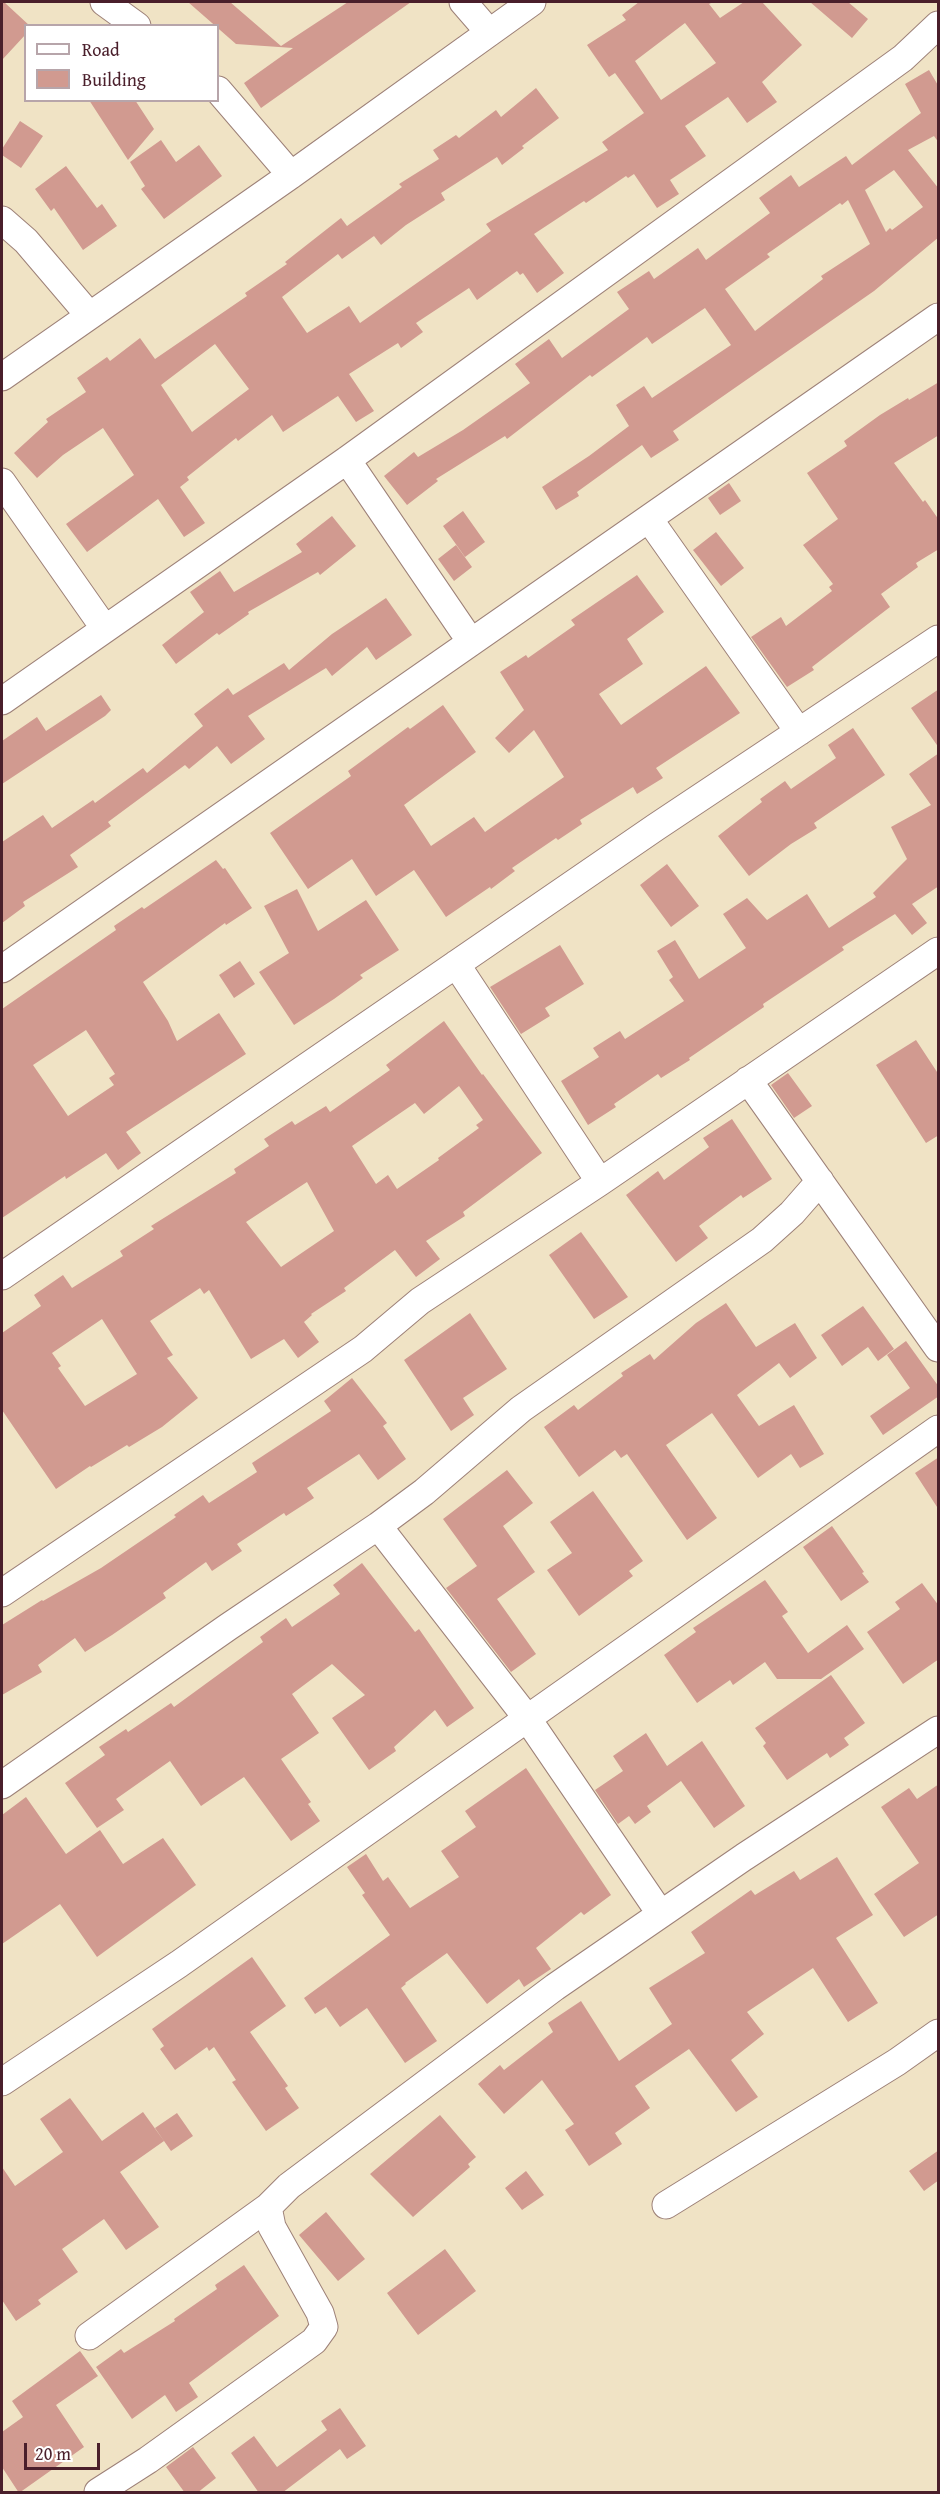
<!DOCTYPE html>
<html>
<head>
<meta charset="utf-8">
<style>
	body { margin:0 }
	#map { position:relative; width:940px; height:2494px; overflow:hidden; background:#f0e3c5; font-family:"Gentium Book Plus",serif }
	canvas { display:block }
	.frame { position:absolute; inset:0; border:3px solid #4a1f2b; pointer-events:none }
	.legend { position:absolute; left:24px; top:24px; width:195px; height:78px; box-sizing:border-box; background:#fff; border:2px solid #b7a5aa; margin:0; padding:8px 10px; list-style:none; font-size:18px; color:#4a1f2b }
	.legend li { display:flex; align-items:center; gap:12px; height:30px }
	.legend b { width:30px; border:2px solid #b7a5aa }
	.scale { position:absolute; left:24px; top:2443px; width:76px; height:27px; box-sizing:border-box; border:3px solid #4a1f2b; border-top:0; padding-left:8px; font-size:18px; line-height:21px; white-space:nowrap; color:#4a1f2b; -webkit-text-stroke:4px #fff; paint-order:stroke }
</style>
</head>
<body>
<div id="map">
<canvas width="940" height="2494"></canvas>
<div class="frame"></div>
<ul class="legend">
<li><b style="height:8px;background:#fff"></b>Road</li>
<li><b style="height:16px;background:#d19a90"></b>Building</li>
</ul>
<div class="scale">20 m</div>
</div>
<script>
const g = document.querySelector('canvas').getContext('2d');
g.lineJoin = 'round';
function paint(path, color) { g.fillStyle = color; g.fill(path, 'evenodd'); }
const toPath = rows => new Path2D(rows.map(r => 'M' + r).join(''));
function trace(path, color, width, dash) { g.strokeStyle = color; g.lineWidth = width; g.lineCap = dash ? 'butt' : 'round'; g.setLineDash(dash || []); g.stroke(path); }
paint(toPath([
	[2,2,4,2,30,26,26,26,26,34,2,60],
	[188,2,230,2,281,46,348,2,411,2,261,108,244,83,293,48,236,44],
	[639,2,713,2,709,4,720,18,744,2,762,2,802,45,762,82,777,102,747,123,728,97,685,126,706,156,670,180,679,194,657,208,634,174,628,178,626,176,586,203,584,201,534,234,564,273,537,293,523,273,520,275,517,271,477,300,469,288,416,323,423,332,401,348,398,343,349,374,374,411,356,422,338,396,283,432,272,415,238,441,236,438,187,477,189,480,180,487,205,523,184,537,158,499,87,552,66,524,134,475,103,428,63,455,37,478,14,453,48,422,46,419,86,392,77,378,107,357,110,361,140,338,155,359,247,296,245,293,287,264,285,262,341,218,347,226,402,187,399,184,439,159,433,150,456,135,459,138,496,110,501,117,536,88,559,118,522,146,524,148,502,165,497,157,441,193,445,200,406,225,381,245,374,236,342,259,338,254,282,297,307,333,349,306,360,323,491,231,486,224,608,150,602,142,644,113,615,73,609,77,587,45,626,20,622,15],
	[685,23,716,63,661,100,635,61],
	[215,344,249,389,192,432,161,385],
	[810,2,848,2,868,19,852,38],
	[929,70,939,87,939,143,934,136,908,150,939,189,939,237,874,291,673,431,679,440,651,458,642,445,577,492,579,496,556,510,542,487,589,456,629,426,616,405,644,386,652,398,731,345,705,308,652,344,647,337,592,377,590,375,507,439,505,436,436,479,438,481,407,505,384,476,414,452,418,457,463,430,530,383,515,364,549,339,562,358,629,309,617,292,649,271,654,279,698,248,706,260,770,213,759,198,791,175,799,187,846,156,852,165,921,113,905,84],
	[894,170,923,207,892,230,890,228,886,232,865,190],
	[848,200,870,244,821,276,823,279,755,331,725,289,770,257,767,254,840,203,842,205],
	[89,100,135,100,154,129,128,160],
	[20,121,43,136,21,168,2,155,2,149],
	[161,140,176,162,199,145,222,176,164,219,141,189,145,186,130,162],
	[66,166,97,208,102,204,117,226,83,250,54,208,51,211,35,189],
	[939,382,939,435,894,463,923,502,925,500,939,520,939,549,916,563,918,567,881,594,890,607,812,667,814,670,787,687,751,637,781,617,786,626,832,591,829,587,833,584,803,545,838,519,807,473,847,446,844,441,880,415,908,398,909,400],
	[729,483,741,501,720,515,708,498],
	[463,511,485,542,465,557,443,526],
	[332,516,356,546,320,575,318,572,248,612,249,614,219,635,217,633,176,664,162,645,204,612,190,592,220,571,234,592,302,552,296,544],
	[716,532,744,568,721,586,693,550],
	[456,545,472,567,454,581,438,559],
	[637,575,664,612,627,639,643,664,599,694,621,725,706,666,740,713,656,768,663,778,637,794,633,787,580,820,582,824,558,840,556,838,512,868,515,871,491,889,490,887,446,917,414,870,376,896,352,859,308,889,270,833,351,776,348,771,408,727,410,729,443,705,476,752,404,805,431,846,474,817,485,832,564,777,534,730,509,753,495,738,524,710,500,672,526,655,528,658,575,625,571,620],
	[386,598,412,635,376,660,367,647,332,676,326,668,248,716,265,739,231,764,217,746,189,769,185,765,108,822,111,826,70,855,78,867,23,902,25,906,2,923,2,842,43,815,52,828,93,800,95,803,143,768,147,773,203,726,194,714,228,688,233,695,284,663,289,670,332,634],
	[939,689,939,748,911,708],
	[101,695,111,710,105,716,2,784,2,741,37,717,46,731],
	[853,728,885,775,814,823,817,828,791,844,749,876,718,836,762,802,760,799,785,781,791,789,836,758,828,745],
	[939,753,939,886,912,904,927,923,912,935,895,914,842,947,844,950,763,1004,764,1007,689,1058,690,1060,661,1078,658,1074,614,1104,616,1107,588,1125,561,1081,599,1057,593,1048,620,1031,625,1039,684,1001,669,980,673,977,657,951,675,940,699,979,746,948,723,914,747,898,767,920,807,894,829,928,876,897,873,893,907,859,891,827,931,805,909,774],
	[216,860,223,869,225,868,252,908,226,925,225,923,143,982,168,1021,177,1041,219,1013,246,1054,126,1132,141,1153,118,1170,106,1153,66,1179,65,1176,2,1218,2,1009,116,930,114,926,142,907,144,909],
	[86,1030,115,1074,109,1078,114,1085,68,1116,33,1065],
	[667,864,699,906,671,927,640,885],
	[297,889,318,931,366,900,399,950,360,975,363,978,334,999,294,1025,259,972,289,953,264,906],
	[560,945,584,984,545,1008,550,1016,521,1034,490,987],
	[240,961,255,984,234,998,219,975],
	[444,1021,482,1075,483,1074,542,1153,463,1212,465,1216,426,1241,440,1259,416,1277,395,1250,344,1288,346,1291,311,1314,312,1315,304,1322,319,1342,298,1358,284,1339,251,1359,209,1290,204,1294,200,1288,150,1321,173,1355,167,1358,198,1398,162,1427,129,1447,127,1445,91,1467,90,1466,56,1489,2,1410,2,1333,41,1306,34,1295,63,1275,72,1288,123,1256,120,1251,154,1229,151,1226,236,1173,234,1169,269,1146,264,1139,292,1121,295,1125,326,1106,330,1112,390,1070,386,1065],
	[459,1086,483,1120,476,1125,479,1128,438,1158,439,1160,397,1189,388,1175,376,1184,352,1146,415,1103,424,1114],
	[307,1182,334,1231,281,1267,246,1222],
	[102,1319,137,1374,85,1406,58,1368,61,1366,52,1353],
	[916,1040,939,1075,939,1135,926,1143,876,1065],
	[788,1073,812,1106,794,1118,771,1085],
	[732,1119,772,1179,743,1198,741,1195,699,1226,708,1238,676,1262,626,1195,658,1171,664,1180,709,1147,703,1138],
	[581,1232,628,1297,594,1319,549,1255],
	[726,1303,756,1347,795,1323,817,1358,790,1378,779,1363,737,1395,759,1426,794,1405,824,1454,800,1468,791,1454,758,1478,712,1413,666,1445,717,1518,687,1540,627,1454,621,1458,615,1450,579,1477,544,1427,574,1405,578,1410,623,1376,621,1373,650,1354,654,1360,696,1323],
	[863,1306,894,1349,878,1361,868,1347,842,1366,821,1335],
	[470,1313,507,1369,463,1398,474,1415,451,1431,404,1360],
	[906,1341,939,1387,939,1396,883,1435,870,1416,910,1388,887,1355],
	[352,1378,387,1423,383,1426,406,1459,378,1480,359,1454,307,1488,314,1498,286,1516,284,1513,237,1544,242,1551,212,1571,206,1562,163,1593,166,1598,112,1635,85,1652,75,1638,38,1665,42,1672,2,1695,2,1625,42,1600,43,1601,101,1568,176,1517,174,1515,203,1495,209,1503,257,1472,252,1463,331,1411,324,1401],
	[939,1457,939,1510,915,1473],
	[507,1470,533,1503,503,1526,535,1572,497,1599,536,1654,511,1672,446,1588,477,1566,443,1519],
	[593,1491,643,1561,629,1571,633,1576,579,1616,547,1570,572,1553,550,1522],
	[832,1526,864,1572,862,1573,869,1582,841,1601,803,1547],
	[362,1563,415,1632,419,1629,474,1708,447,1727,435,1710,394,1747,396,1751,369,1770,332,1718,365,1695,332,1664,292,1694,319,1733,281,1759,311,1802,308,1804,320,1821,291,1841,244,1777,201,1806,170,1761,116,1799,124,1810,97,1828,65,1783,105,1755,99,1747,126,1729,128,1732,171,1703,174,1707,263,1642,260,1637,286,1618,292,1627,340,1594,333,1585],
	[765,1580,788,1612,782,1616,808,1653,847,1625,864,1649,821,1679,777,1679,765,1662,733,1685,730,1680,697,1703,664,1655,696,1632,693,1628],
	[922,1583,939,1606,939,1659,903,1684,867,1632,900,1609,895,1602],
	[831,1675,865,1723,844,1738,849,1745,830,1758,827,1753,787,1780,763,1746,766,1743,755,1728],
	[646,1733,667,1766,702,1741,745,1806,714,1828,681,1781,647,1806,651,1812,635,1824,629,1816,618,1824,595,1790,623,1771,613,1756],
	[526,1768,611,1895,584,1915,581,1912,536,1948,551,1969,524,1987,519,1979,487,2004,447,1953,405,1983,406,1984,401,1988,437,2041,405,2063,367,2008,340,2027,326,2007,315,2014,304,1998,390,1935,362,1895,365,1893,347,1867,366,1854,383,1881,388,1877,410,1908,459,1877,441,1851,476,1827,465,1811],
	[939,1784,939,1914,904,1937,874,1894,919,1863,881,1807,909,1788,917,1799],
	[26,1797,66,1854,100,1830,123,1864,163,1838,196,1885,97,1957,60,1904,2,1944,2,1815],
	[837,1857,873,1915,836,1938,878,2003,848,2022,813,1968,747,2012,764,2034,731,2060,758,2097,736,2112,689,2049,635,2086,650,2108,615,2133,622,2144,589,2166,565,2130,574,2124,542,2080,504,2114,478,2084,500,2065,504,2070,553,2032,548,2023,581,2001,619,2061,672,2024,649,1988,705,1953,691,1932,751,1890,755,1895,794,1871,800,1880],
	[252,1957,286,2006,250,2032,288,2086,285,2088,299,2108,266,2131,232,2082,236,2080,214,2047,209,2051,207,2047,175,2070,160,2049,164,2046,152,2029],
	[70,2098,102,2141,143,2112,164,2141,120,2172,159,2227,126,2250,104,2219,62,2249,78,2272,38,2300,41,2304,16,2321,2,2300,2,2167,15,2186,63,2152,40,2119],
	[177,2113,193,2136,171,2151,155,2128],
	[440,2115,476,2157,468,2164,470,2167,413,2217,370,2174],
	[939,2150,939,2180,924,2191,909,2171],
	[526,2171,544,2195,522,2210,505,2188],
	[326,2212,365,2259,338,2281,299,2235],
	[445,2249,476,2291,418,2335,387,2293],
	[244,2265,279,2316,189,2383,198,2397,176,2412,165,2395,132,2419,96,2367,121,2349,124,2353,175,2321,174,2319,217,2289,215,2285],
	[80,2351,98,2376,56,2405,84,2447,19,2493,2,2467,2,2432,23,2417,12,2401],
	[340,2408,366,2446,347,2459,340,2449,282,2493,259,2493,231,2453,254,2436,277,2467,327,2430,321,2421],
	[193,2447,216,2478,197,2493,185,2493,166,2467]
]), '#d19a90');
const minor = toPath([
	[104,2,137,26],
	[463,2,489,32],
	[218,90,291,175],
	[2,220,26,241,89,315],
	[2,377,291,175,532,2],
	[347,460,471,642],
	[2,482,105,629],
	[649,519,799,732],
	[2,701,347,460,903,58,938,25],
	[456,964,600,1182],
	[2,969,938,317],
	[748,1080,938,1348],
	[2,1276,656,827,938,639],
	[378,1526,527,1718,660,1913],
	[2,1593,363,1349,420,1301,600,1182,938,951],
	[2,1785,228,1627,378,1526,424,1492,521,1409,762,1240,792,1213,820,1181],
	[2,2082,179,1964,938,1429],
	[666,2205,897,2062,938,2033],
	[89,2336,268,2207,289,2186,555,1987,744,1857,938,1730],
	[98,2492,148,2460,314,2341,324,2327,320,2313,272,2227,268,2207]
]);
trace(minor, '#9d8178', 29);
trace(minor, '#fff', 27);
</script>
</body>
</html>
